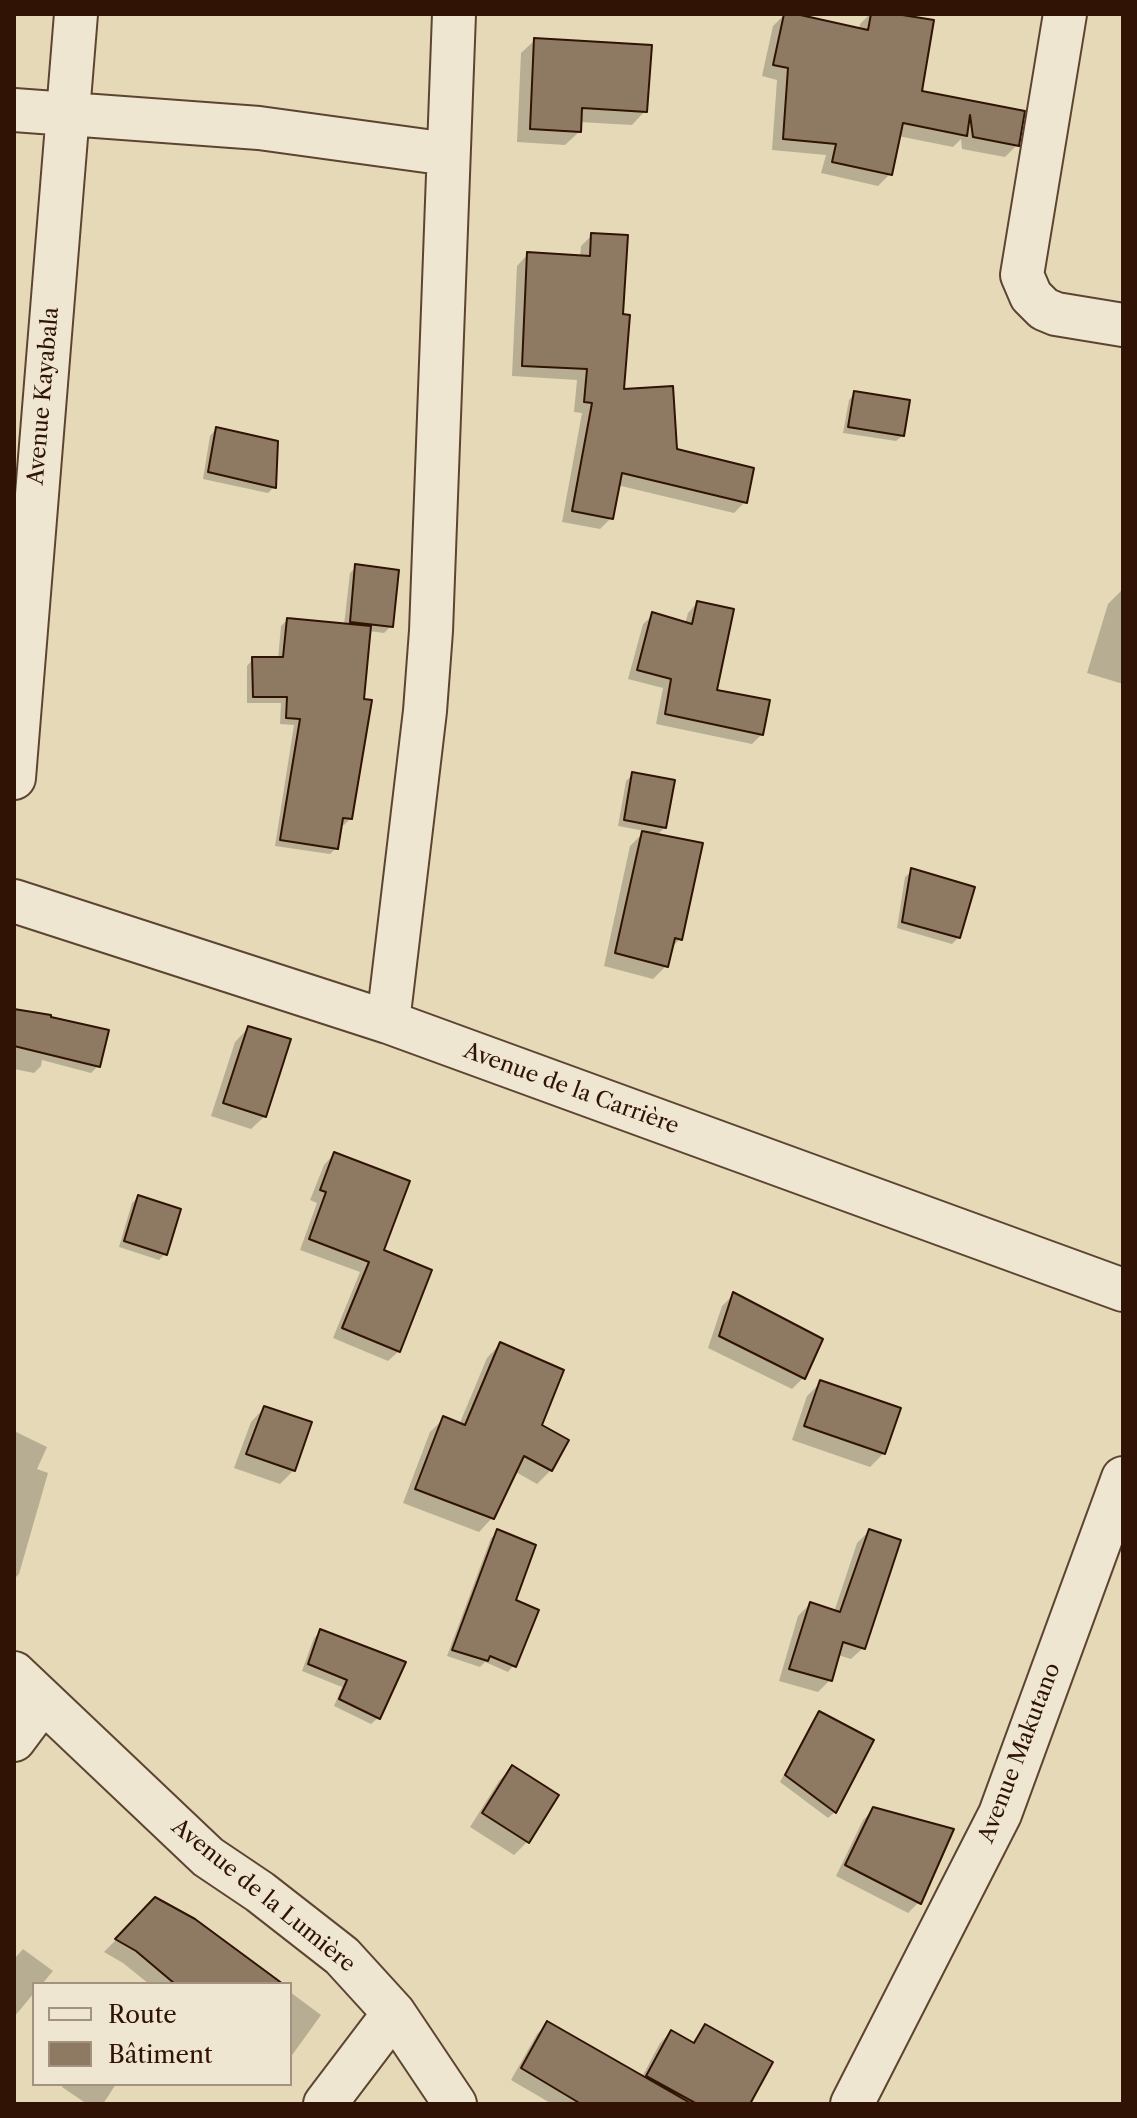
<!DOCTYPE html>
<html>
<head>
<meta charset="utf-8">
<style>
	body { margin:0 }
	#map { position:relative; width:1137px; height:2118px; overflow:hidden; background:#e5d9b8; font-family:"Libre Caslon Text",serif }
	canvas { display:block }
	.frame { position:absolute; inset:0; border:16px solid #301304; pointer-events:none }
	.legend { position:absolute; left:32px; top:1982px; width:260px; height:104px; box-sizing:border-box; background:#eee6d1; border:2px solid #a2927f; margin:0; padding:10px 14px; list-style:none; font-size:24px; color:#301304 }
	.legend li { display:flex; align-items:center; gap:16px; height:40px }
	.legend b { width:40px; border:2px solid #a2927f }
</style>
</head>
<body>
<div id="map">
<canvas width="1137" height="2118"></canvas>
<div class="frame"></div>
<ul class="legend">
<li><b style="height:10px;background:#eee6d1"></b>Route</li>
<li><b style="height:22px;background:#8e7a62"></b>Bâtiment</li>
</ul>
</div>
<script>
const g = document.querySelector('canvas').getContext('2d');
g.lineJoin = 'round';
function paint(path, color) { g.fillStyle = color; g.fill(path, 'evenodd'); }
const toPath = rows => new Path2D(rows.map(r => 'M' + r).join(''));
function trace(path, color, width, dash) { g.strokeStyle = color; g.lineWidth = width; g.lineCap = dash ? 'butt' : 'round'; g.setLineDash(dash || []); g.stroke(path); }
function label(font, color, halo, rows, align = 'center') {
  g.font = font + ' "Libre Caslon Text",serif'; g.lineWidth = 6; g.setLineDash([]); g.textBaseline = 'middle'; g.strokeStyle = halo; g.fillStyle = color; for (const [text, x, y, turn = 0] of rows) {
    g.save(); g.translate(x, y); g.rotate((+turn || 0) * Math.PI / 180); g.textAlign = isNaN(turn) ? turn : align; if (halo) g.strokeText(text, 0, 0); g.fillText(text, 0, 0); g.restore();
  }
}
paint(toPath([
	[785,14,859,30,860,24,870,14,884,14,919,93,1022,113,1017,145,1005,157,962,149,961,139,953,147,898,136,890,174,878,186,821,173,826,155,772,150,777,80,762,76,773,26],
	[535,40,645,111,632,125,579,122,579,132,565,145,517,142,521,53],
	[592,235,621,316,622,392,675,451,745,502,734,513,617,485,611,518,600,529,562,522,582,413,574,412,577,380,512,376,517,266,528,254,580,258,581,246],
	[855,393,903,435,896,441,843,433,849,400],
	[216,429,274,487,268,493,203,479,210,436],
	[356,567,391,626,384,633,369,631,351,818,344,825,340,824,336,848,330,854,275,846,294,725,280,724,281,703,247,703,247,666,253,659,278,659,281,626,287,620,344,625,350,573],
	[1121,591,1123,591,1123,684,1087,673,1108,604],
	[697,603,715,691,762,734,752,744,656,724,663,688,628,679,643,624,653,615,685,624,688,613],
	[633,774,665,827,656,836,680,939,670,949,666,966,653,979,604,966,630,846,645,831,618,826,626,781],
	[912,871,959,937,952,944,897,928,905,877],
	[14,1011,98,1066,91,1073,42,1060,41,1066,34,1073,14,1069],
	[248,1028,265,1116,251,1129,211,1116,235,1042],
	[334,1154,381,1251,399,1351,388,1361,333,1338,360,1272,300,1250,317,1203,310,1200,324,1165],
	[138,1197,165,1254,159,1260,119,1247,132,1203],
	[733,1295,804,1377,792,1389,708,1348,722,1306],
	[500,1344,539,1426,551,1470,537,1484,514,1471,492,1518,479,1532,403,1503,430,1432,443,1419,459,1425,487,1358],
	[821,1382,884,1453,870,1467,792,1440,807,1396],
	[264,1408,294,1470,280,1484,234,1468,251,1422],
	[14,1431,47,1447,37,1469,48,1473,19,1574,14,1579],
	[869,1531,863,1648,851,1659,838,1655,830,1680,818,1692,779,1681,798,1616,810,1604,834,1612,857,1543],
	[498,1532,513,1601,514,1665,508,1672,485,1662,480,1667,447,1656,491,1538],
	[321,1631,378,1718,371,1724,334,1706,342,1687,302,1671,314,1638],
	[819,1713,872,1741,835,1812,828,1818,780,1782,813,1720],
	[512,1767,527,1842,514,1855,470,1827,499,1781],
	[874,1809,919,1902,908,1913,836,1876,863,1820],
	[155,1900,279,1984,149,1984,123,1963,104,1952],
	[23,1949,53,1971,42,1984,34,1984,34,1993,14,2017,14,1959],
	[290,1992,321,2015,290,2058],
	[548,2023,642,2077,660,2043,671,2032,691,2044,705,2026,748,2104,552,2104,511,2080,537,2034],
	[63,2084,116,2084,103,2104,87,2104,62,2087]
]), '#0003');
const building = toPath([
	[784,14,796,14,868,30,871,14,896,14,934,20,922,91,1025,111,1019,146,973,137,970,115,967,136,903,123,892,175,832,162,836,144,783,139,788,68,773,65,784,14],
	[534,38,652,45,647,112,582,108,581,132,530,129,534,38],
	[591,233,628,235,623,314,630,315,624,389,673,386,677,449,754,468,747,503,622,473,613,519,572,511,592,403,584,402,587,369,522,366,527,252,590,256,591,233],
	[854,391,910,400,904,436,848,427,854,391],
	[216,427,278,441,276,488,208,472,216,427],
	[355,564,399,570,393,627,350,622,355,564],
	[697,601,734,609,717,690,770,700,763,735,665,714,671,679,637,670,652,612,692,624,697,601],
	[287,618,371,626,364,699,372,700,352,819,343,818,338,849,280,840,300,719,286,718,287,697,253,697,252,657,283,657,287,618],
	[632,772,675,780,666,828,624,820,632,772],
	[642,831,703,843,682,940,675,938,668,967,615,953,642,831],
	[911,868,975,887,960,938,902,922,911,868],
	[14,1009,51,1015,51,1017,109,1030,100,1067,14,1046,14,1009],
	[248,1026,291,1039,266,1117,223,1103,248,1026],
	[334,1152,410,1181,384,1250,432,1270,400,1352,342,1328,369,1262,309,1239,326,1192,320,1190,334,1152],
	[138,1195,181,1209,167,1255,124,1241,138,1195],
	[733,1292,823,1339,805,1379,719,1336,733,1292],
	[500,1342,564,1370,542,1425,569,1440,552,1471,524,1456,494,1519,415,1489,443,1416,465,1425,500,1342],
	[820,1380,901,1408,885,1454,804,1426,820,1380],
	[264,1406,312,1422,295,1471,246,1454,264,1406],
	[497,1529,536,1545,516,1600,539,1610,516,1667,490,1656,488,1661,452,1650,497,1529],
	[869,1529,901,1540,865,1649,843,1642,832,1681,789,1669,810,1602,840,1612,869,1529],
	[320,1629,406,1662,380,1719,339,1699,347,1680,308,1664,320,1629],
	[819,1711,874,1740,836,1813,785,1775,819,1711],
	[512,1765,559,1795,529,1843,482,1813,512,1765],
	[873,1807,954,1829,921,1904,845,1865,873,1807],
	[155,1897,195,1919,283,1984,175,1984,136,1951,115,1939,155,1897],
	[547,2021,692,2104,581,2104,521,2068,547,2021],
	[705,2024,773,2062,750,2104,697,2104,646,2076,671,2030,694,2043,705,2024]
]);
paint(building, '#8e7a62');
trace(building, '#301304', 2);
const minor = toPath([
	[1065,14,1022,275,1031,296,1044,309,1056,314,1123,325],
	[14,110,259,128,448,154],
	[14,778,76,14],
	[14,901,388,1022,1123,1290],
	[388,1022,425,711,431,631,454,14],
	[14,1673,208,1857,260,1892,342,1956,394,2013,455,2104],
	[14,1740,43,1701],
	[325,2104,394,2013],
	[852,2104,1000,1814,1123,1478]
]);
trace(minor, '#5d4431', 46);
trace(minor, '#eee6d1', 42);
label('22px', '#301304', '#eee6d1', [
	["Avenue Kayabala",44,396,-85],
	["Avenue de la Carrière",571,1089,20],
	["Avenue Makutano",1020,1753,-69],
	["Avenue de la Lumière",263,1896,39]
]);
</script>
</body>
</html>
